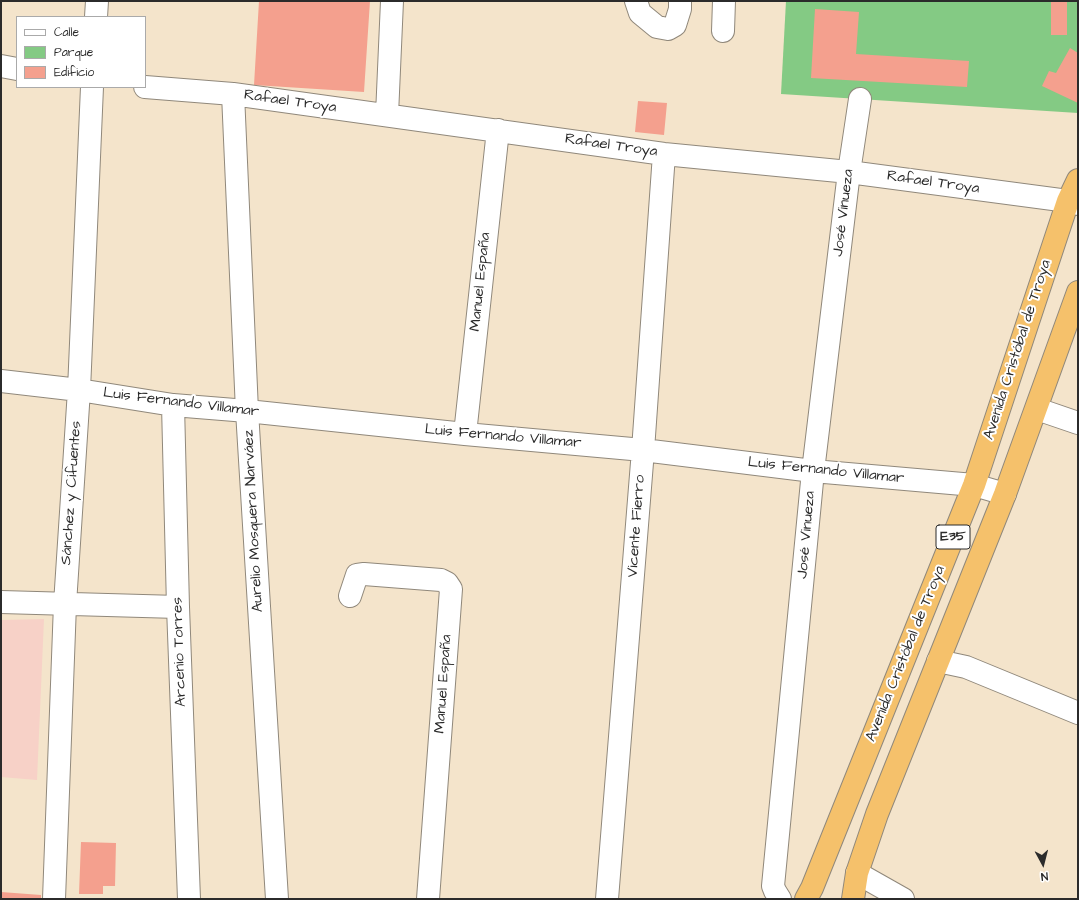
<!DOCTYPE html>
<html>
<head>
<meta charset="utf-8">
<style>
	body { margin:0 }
	#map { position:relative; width:1079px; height:900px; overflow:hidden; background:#f4e4cb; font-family:"Architects Daughter",sans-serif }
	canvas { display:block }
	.frame { position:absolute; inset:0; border:2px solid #2b2b2b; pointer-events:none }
	.legend { position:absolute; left:16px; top:16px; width:130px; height:72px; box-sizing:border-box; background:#fff; border:1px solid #aaa; margin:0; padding:5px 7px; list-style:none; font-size:12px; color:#2b2b2b }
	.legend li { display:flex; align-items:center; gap:8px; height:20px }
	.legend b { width:20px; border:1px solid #aaa }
	.north { position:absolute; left:1023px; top:844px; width:40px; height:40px; -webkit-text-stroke:3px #fff; paint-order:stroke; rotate:173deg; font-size:11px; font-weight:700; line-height:16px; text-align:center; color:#2b2b2b }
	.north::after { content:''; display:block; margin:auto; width:14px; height:18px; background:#2b2b2b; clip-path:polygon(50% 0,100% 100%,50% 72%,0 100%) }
</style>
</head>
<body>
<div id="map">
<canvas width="1079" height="900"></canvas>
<div class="frame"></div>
<ul class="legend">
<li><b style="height:5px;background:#fff"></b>Calle</li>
<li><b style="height:11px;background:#84ca84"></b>Parque</li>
<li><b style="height:11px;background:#f4a08e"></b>Edificio</li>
</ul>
<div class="north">N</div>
</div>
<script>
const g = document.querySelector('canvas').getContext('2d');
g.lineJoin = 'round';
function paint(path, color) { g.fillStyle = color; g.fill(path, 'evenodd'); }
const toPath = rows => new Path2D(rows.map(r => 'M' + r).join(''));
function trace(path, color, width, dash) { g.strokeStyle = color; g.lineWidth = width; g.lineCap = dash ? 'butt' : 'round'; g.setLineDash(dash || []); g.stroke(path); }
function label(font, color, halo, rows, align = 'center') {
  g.font = font + ' "Architects Daughter",sans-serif'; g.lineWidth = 4; g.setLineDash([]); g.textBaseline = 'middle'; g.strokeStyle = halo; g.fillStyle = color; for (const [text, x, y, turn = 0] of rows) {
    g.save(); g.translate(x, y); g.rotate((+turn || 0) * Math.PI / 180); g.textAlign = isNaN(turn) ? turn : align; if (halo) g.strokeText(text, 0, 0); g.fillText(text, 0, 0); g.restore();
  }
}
paint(toPath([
	[44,619,37,780,1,777,1,620]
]), '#f7d1c7');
paint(toPath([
	[786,1,1078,1,1078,113,781,94]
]), '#84ca84');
paint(toPath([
	[259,1,370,1,364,92,254,85],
	[1051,1,1067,1,1067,35,1051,35],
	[815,9,859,12,856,54,969,61,967,87,811,78],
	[1070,48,1078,53,1078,103,1042,86,1049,71,1056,73],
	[638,101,667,103,664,135,635,132],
	[81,842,116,843,115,886,103,886,103,894,79,894],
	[1,892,41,895,41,899,1,899]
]), '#f4a08e');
const minor = toPath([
	[636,1,640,13,657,27,668,29,675,25,680,9,680,1],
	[96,17,97,1],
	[723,31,724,1],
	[1,66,17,69],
	[145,87,233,94,664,154,849,172,1068,201,1078,204],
	[233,94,247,411,277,899],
	[387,115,392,1],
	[1,381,79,390,173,405,247,411,465,434,643,450,813,471,974,485,1005,494],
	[173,405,178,607,189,899],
	[1037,409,1078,423],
	[465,434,498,130],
	[350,596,357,575,364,574,441,580,447,583,451,589,428,899],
	[1,602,178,607],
	[938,661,966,667,1078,713],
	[857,873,903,899],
	[54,899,65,604,79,390,92,87],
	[607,899,643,450,664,154],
	[780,899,775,891,773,886,813,471,849,172,860,99]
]);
const highway = toPath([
	[806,899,812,888,974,485,1068,201,1078,180],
	[853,899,857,873,877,814,1005,494,1078,292]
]);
trace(minor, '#90887b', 24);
trace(highway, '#90887b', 24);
trace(minor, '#fff', 22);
trace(highway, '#f5c16b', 22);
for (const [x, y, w] of [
	[953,537,34]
]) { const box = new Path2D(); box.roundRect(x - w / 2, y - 12, w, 24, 3); g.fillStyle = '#fff'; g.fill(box); trace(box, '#2b2b2b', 1); }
label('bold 14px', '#2b2b2b', null, [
	["E35",953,537]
]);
label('15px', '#2b2b2b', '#fff', [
	["Rafael Troya",290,102,8],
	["Rafael Troya",611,146,8],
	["Rafael Troya",933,183,8],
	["José Vinueza",844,213,-83],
	["Manuel España",481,282,-84],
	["Avenida Cristóbal de Troya",1018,350,-72],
	["Luis Fernando Villamar",181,403,7],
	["Luis Fernando Villamar",503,437,5],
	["Luis Fernando Villamar",826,471,6],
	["Sánchez y Cifuentes",72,493,-86],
	["Aurelio Mosquera Narváez",254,521,-93],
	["Vicente Fierro",637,526,-86],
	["José Vinueza",807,535,-85],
	["Arcenio Torres",180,652,-92],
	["Avenida Cristóbal de Troya",906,654,-68],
	["Manuel España",444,684,-86]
]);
</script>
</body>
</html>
